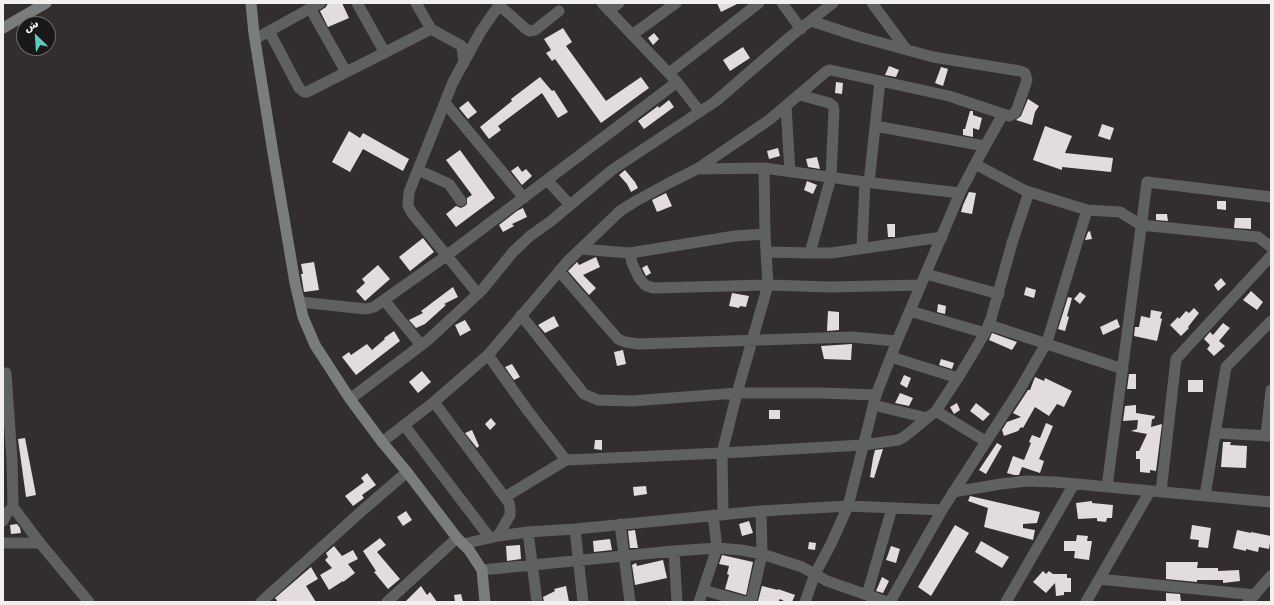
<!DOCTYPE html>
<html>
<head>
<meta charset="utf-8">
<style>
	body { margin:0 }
	#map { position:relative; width:1274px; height:605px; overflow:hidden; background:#332e2e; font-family:"DejaVu Sans","Noto Naskh Arabic",sans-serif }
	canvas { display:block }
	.frame { position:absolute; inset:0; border:4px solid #f2efef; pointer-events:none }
	.north { position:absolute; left:16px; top:16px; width:40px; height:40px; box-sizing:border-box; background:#191717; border:1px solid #706d6d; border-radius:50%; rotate:335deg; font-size:11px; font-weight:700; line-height:16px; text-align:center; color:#f2efef }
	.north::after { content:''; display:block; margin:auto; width:14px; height:18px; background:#55cec4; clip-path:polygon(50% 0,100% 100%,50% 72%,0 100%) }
</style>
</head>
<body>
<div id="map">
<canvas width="1274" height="605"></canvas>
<div class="frame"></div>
<div class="north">ش</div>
</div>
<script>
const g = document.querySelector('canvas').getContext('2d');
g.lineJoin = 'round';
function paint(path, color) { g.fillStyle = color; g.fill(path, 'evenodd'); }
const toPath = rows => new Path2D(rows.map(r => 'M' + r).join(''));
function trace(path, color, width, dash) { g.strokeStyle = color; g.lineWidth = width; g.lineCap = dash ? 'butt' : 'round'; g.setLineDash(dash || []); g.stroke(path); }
paint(toPath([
	[328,3,342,3,349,18,328,27,320,11,326,7],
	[717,3,739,3,721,12],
	[563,28,572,42,566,46,606,101,641,77,649,88,601,123,555,59,552,61,546,53,551,50,544,39],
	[654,33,659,39,653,45,648,38],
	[743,47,750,58,730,71,723,60],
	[889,66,899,70,896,77,885,75],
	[941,67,948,69,943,86,935,83],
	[540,77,552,91,554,90,568,112,558,118,542,93,498,126,501,130,489,139,480,127,512,101,511,99],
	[836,82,843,83,842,94,835,93],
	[1028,99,1039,106,1035,112,1032,125,1016,120,1021,116],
	[669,100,674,107,644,129,638,121,658,106,659,108],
	[468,101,477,112,468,119,459,108],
	[970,111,973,111,973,115,982,118,979,130,973,128,973,137,963,135,963,129,965,129],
	[1102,124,1114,128,1110,140,1098,136],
	[1045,126,1072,136,1065,153,1113,158,1111,172,1062,167,1062,170,1033,160],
	[349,131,360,138,363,133,409,159,403,171,363,149,350,172,332,162],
	[778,148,780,156,769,159,767,151],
	[460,150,495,198,456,227,446,214,456,206,461,208,465,206,467,204,467,198,472,195,446,160],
	[817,157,820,169,808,167,806,159],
	[518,166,522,172,526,169,532,176,522,185,511,171],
	[625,170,635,182,638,188,631,192,627,184,619,175],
	[807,181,817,185,813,194,804,190],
	[969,192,976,193,972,214,961,212,963,205],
	[666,193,672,206,657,212,652,200],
	[1217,201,1226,201,1226,210,1217,209],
	[523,208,527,217,512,224,514,226,503,232,499,225,517,211],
	[1156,214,1167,214,1168,221,1156,220],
	[1235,218,1251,218,1251,229,1234,228],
	[887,224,895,224,895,237,888,237],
	[1090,231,1092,239,1085,240,1088,232],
	[423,238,434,252,410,271,399,257],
	[596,257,600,267,583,275,596,288,589,295,568,271,577,262,579,265],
	[314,262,319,290,304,292,301,274,303,274,301,264],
	[378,265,390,279,365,301,356,291,365,283,362,279],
	[647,265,651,273,646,276,642,268],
	[1221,278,1226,284,1218,291,1214,285],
	[453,287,458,297,444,304,446,305,425,324,416,328,409,320,423,313,421,311],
	[1026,287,1036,290,1034,298,1024,295],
	[1251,291,1263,302,1257,310,1243,300],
	[1080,292,1086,296,1080,304,1074,299],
	[732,293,749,296,746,307,740,306,739,308,729,306],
	[1068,297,1072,298,1067,316,1069,317,1065,331,1058,329],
	[938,304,946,306,945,314,937,312],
	[1194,308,1199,313,1188,327,1189,328,1181,336,1170,325,1178,317,1179,319,1186,311,1189,313],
	[1151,310,1162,312,1160,318,1162,319,1157,341,1134,336,1135,327,1139,327,1141,316,1150,318],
	[828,311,839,312,839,330,827,331],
	[554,316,559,326,545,333,538,325],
	[1117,319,1120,327,1103,335,1100,327],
	[465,320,471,330,460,336,455,325],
	[1223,323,1230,328,1219,341,1225,346,1214,356,1207,349,1210,345,1204,339,1210,332,1213,335],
	[394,331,400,341,356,375,342,357,349,352,351,355,367,344,372,350,385,339,384,338],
	[992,333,1017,342,1012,350,989,340],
	[852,344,851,360,824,359,821,346],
	[623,350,626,364,617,366,614,352],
	[941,359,954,363,952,369,939,365],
	[512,364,520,377,514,380,505,367],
	[422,371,431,382,418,393,409,382],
	[1129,374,1136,374,1136,389,1127,389],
	[904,375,911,378,907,388,900,384],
	[1035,377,1044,381,1045,378,1072,391,1064,407,1057,404,1049,416,1035,407,1023,428,1021,427,1018,431,1004,436,1002,430,1007,422,1021,417,1013,413,1028,390,1030,390],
	[1188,380,1203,380,1203,392,1188,392],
	[900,393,913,398,909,406,895,403],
	[957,403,960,410,954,414,950,407],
	[976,403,990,414,983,421,970,411],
	[1136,405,1136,413,1155,416,1154,419,1152,419,1151,427,1162,424,1156,471,1150,470,1150,473,1140,472,1140,459,1136,459,1136,451,1139,451,1147,434,1131,431,1137,429,1138,420,1123,421,1125,406],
	[769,410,780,410,780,419,769,419],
	[491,418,496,424,490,430,485,424],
	[1046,423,1053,426,1039,459,1044,461,1040,473,1022,467,1019,475,1014,475,1007,473,1013,456,1024,460,1031,443,1029,442,1032,435,1040,438],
	[472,430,479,446,477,448,465,433],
	[25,438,36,495,26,497,18,439],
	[595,440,602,440,602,450,594,449],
	[1223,442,1231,442,1230,445,1247,446,1246,468,1221,467],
	[997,443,1002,446,986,474,979,470],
	[883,449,874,478,870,477,873,458,875,450],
	[367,473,376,485,362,495,364,498,353,506,345,496,364,482,361,478],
	[646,486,647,494,634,496,633,487],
	[970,496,1040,512,1037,523,1023,524,1023,528,1035,530,1033,540,984,527,988,508,968,501],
	[1092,501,1092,503,1113,505,1112,518,1107,518,1106,522,1097,521,1097,518,1078,519,1076,503],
	[406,511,412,520,403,526,397,517],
	[749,521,753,533,742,536,739,524],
	[17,524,20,528,21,533,11,534,10,525],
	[955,525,969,533,931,596,918,587],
	[1192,525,1211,528,1208,548,1198,547,1199,540,1190,539],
	[635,530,638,548,630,548,628,531],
	[1237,530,1251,533,1251,532,1271,536,1269,549,1259,547,1258,552,1246,549,1246,551,1233,548],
	[1077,535,1088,536,1087,541,1092,541,1089,560,1074,558,1075,551,1064,551,1064,541,1076,541],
	[380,538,386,545,377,552,400,579,388,589,374,572,376,571,363,551],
	[610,539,612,550,594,552,593,541],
	[981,541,1009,557,1002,568,975,552],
	[809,542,816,543,815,550,808,549],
	[520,545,521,559,507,561,506,546],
	[334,546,342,556,353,550,358,559,348,564,355,573,343,582,343,581,329,590,320,575,332,568,325,560,328,557,326,553],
	[891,546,900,549,896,563,886,560],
	[722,555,753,562,746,595,725,589,729,575,727,574,729,566,719,564],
	[663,560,667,578,635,585,632,565,636,563,637,566],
	[1166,562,1198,562,1197,568,1218,568,1218,571,1239,570,1240,581,1223,583,1223,580,1197,580,1197,582,1166,579],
	[311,567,318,579,306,586,316,602,278,602,275,598],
	[1043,571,1046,574,1049,571,1053,574,1067,574,1067,578,1071,578,1071,592,1064,592,1064,595,1056,596,1055,583,1046,593,1033,582],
	[882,577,889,581,883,593,876,591],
	[421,586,427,595,430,592,437,602,405,602],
	[566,586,569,602,544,602,543,597,555,591,554,589],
	[762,586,778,590,778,589,795,595,792,602,786,602,780,599,778,602,758,601],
	[1166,593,1180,594,1181,602,1166,602],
	[461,594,463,602,455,602,454,595]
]), '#e2dcdd');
trace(toPath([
	[357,3,385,53],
	[416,3,431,29,462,46,464,63],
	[602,3,677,82,700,112],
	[782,3,801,29],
	[872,3,906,49],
	[310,8,346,72],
	[609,11,619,3],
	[269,31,299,88,304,92,307,92,431,29],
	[632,35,676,3],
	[255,39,320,3],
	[669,73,759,3],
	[800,95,829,103,833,106,834,110,831,177,810,253],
	[446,104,524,198],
	[786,106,790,172],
	[875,126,985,146],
	[975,164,1026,191,1087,210,1120,212,1141,225,1258,237,1271,247],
	[697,169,764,168,865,182,960,193],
	[418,170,449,184,461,201],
	[547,180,570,205],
	[869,183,880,81],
	[862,248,865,182],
	[581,249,630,253,735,236,765,234],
	[766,252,810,253,831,253,942,237],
	[630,253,632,263,639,278,645,285,653,288,768,285,830,287,921,285],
	[559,271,618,339,625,342,638,344,851,337,897,341],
	[926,274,999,294],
	[478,294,412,213,408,206,409,192,453,82,481,31,499,5,526,29,530,31,535,30,559,11],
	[384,300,421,345],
	[300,302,366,309,374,307,446,256,677,82],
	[910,311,985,333],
	[521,315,584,394,598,400,632,401,737,393,822,393,876,395],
	[989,325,1123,369],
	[488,355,528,411,566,460],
	[891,357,958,378],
	[6,373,12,460,13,507,40,543,89,602],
	[350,399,428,340,482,290,513,252,530,236,551,221,612,170,716,101,791,36,833,3],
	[434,402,509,503,510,508,510,515,498,536],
	[873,405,927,418],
	[936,411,985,441],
	[404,425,490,538],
	[1216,433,1271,436],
	[1266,436,1271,390],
	[382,442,434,402,488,355,567,262,620,211,636,201,669,183,697,169,769,120,827,71,830,70,949,96,1009,116,1015,113,1017,109,1027,80,1025,73,1020,71,933,57,860,37,811,21],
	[1107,487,1147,182,1271,197],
	[953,492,1001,484,1027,481,1055,482,1271,502],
	[1161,492,1176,359,1271,256],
	[1205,496,1226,367,1271,321],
	[505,497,566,460,722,453,863,445,898,440,904,437,936,411,961,373,985,333,991,319,1012,243,1029,192],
	[723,515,722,453,737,393,768,285,765,234,764,168],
	[3,521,7,513,13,507],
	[620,524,630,602],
	[575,529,583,602],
	[528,532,537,602],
	[3,543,40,543],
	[463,544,498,536,528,532,575,529,761,511,848,506,942,510],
	[674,551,677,602],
	[482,570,674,551,717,548,741,550,762,554,802,567,827,581,887,602],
	[1099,579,1255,595],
	[703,590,746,602],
	[867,595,892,508],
	[261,602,364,509,407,472],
	[387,602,457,538],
	[699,602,717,548,713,515],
	[751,602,762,554,761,511],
	[805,602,815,574,831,544,848,506,876,395,897,341,960,193,975,164,1003,114],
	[890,602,942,510,1020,389,1047,342,1087,210],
	[1006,602,1074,484],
	[1086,602,1150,491],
	[1248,602,1271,576]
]), '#5f6161', 11);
trace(toPath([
	[251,3,254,34,273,153,295,283,303,317,315,345,350,399,382,442,407,472,457,538,469,550,482,570,485,602],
	[3,28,46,3]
]), '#797d7d', 11);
</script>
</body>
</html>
